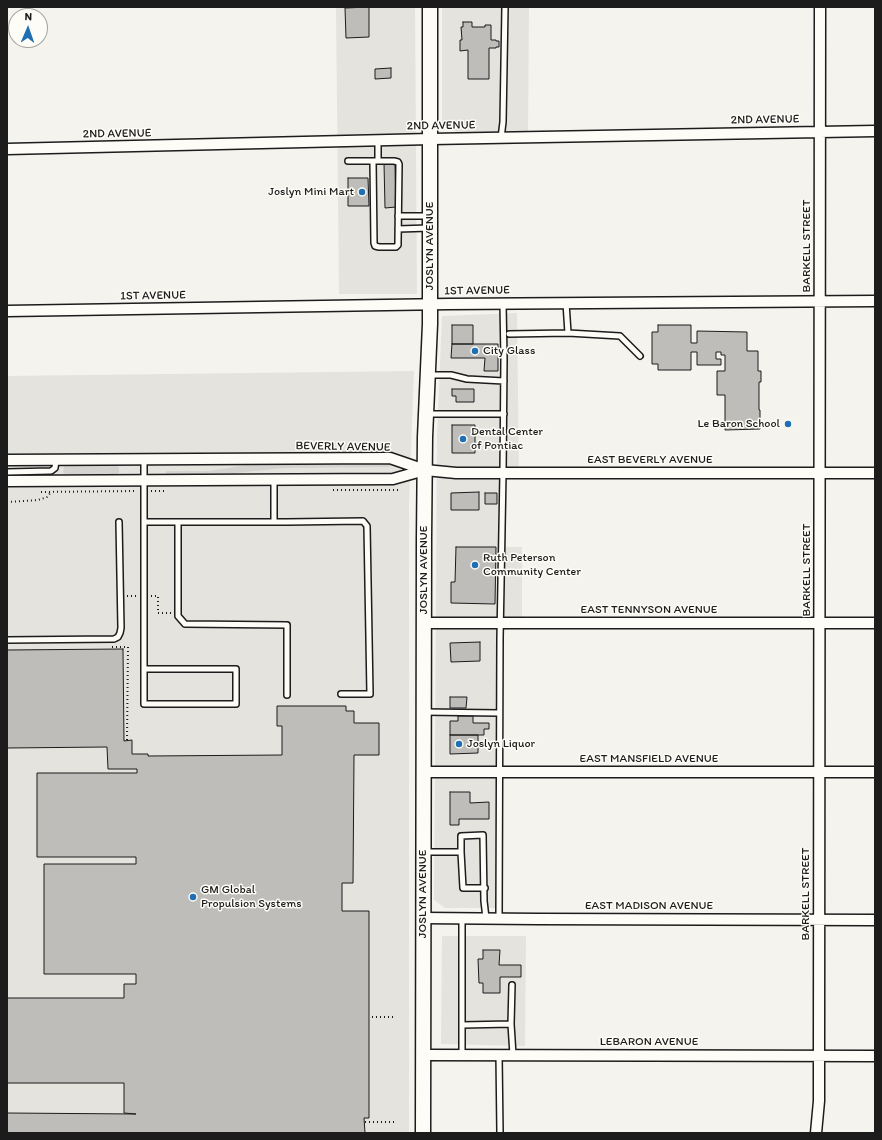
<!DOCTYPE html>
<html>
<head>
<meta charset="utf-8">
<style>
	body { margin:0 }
	#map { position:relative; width:882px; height:1140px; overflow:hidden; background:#f4f3ee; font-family:Itim,sans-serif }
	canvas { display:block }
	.frame { position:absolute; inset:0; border:8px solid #1c1c1c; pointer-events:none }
	.north { position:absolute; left:8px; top:8px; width:40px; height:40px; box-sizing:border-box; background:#fdfcf7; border:1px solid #a3a29f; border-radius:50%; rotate:2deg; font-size:11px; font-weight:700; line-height:16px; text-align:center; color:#1c1c1c }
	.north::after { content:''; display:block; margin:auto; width:14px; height:18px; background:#1f6fb2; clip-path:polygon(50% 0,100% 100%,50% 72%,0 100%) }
</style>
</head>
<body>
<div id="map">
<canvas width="882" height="1140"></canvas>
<div class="frame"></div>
<div class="north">N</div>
</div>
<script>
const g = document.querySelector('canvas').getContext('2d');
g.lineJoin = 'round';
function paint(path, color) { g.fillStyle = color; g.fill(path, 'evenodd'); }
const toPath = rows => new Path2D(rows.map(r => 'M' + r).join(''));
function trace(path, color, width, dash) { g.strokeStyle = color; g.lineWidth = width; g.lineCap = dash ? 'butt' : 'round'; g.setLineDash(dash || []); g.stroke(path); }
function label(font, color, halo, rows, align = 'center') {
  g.font = font + ' Itim,sans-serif'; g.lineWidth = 3; g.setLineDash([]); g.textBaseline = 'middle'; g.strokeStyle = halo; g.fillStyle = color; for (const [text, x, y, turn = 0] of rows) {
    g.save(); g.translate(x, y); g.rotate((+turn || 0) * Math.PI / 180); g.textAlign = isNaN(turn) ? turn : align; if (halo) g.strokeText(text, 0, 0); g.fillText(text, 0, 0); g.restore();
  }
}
paint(toPath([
	[336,7,415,7,417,294,339,294],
	[442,7,529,7,528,132,457,132,442,126],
	[517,313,519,479,506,479,506,547,522,547,522,629,503,630,502,908,445,908,434,900,437,435,442,316],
	[414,371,409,505,409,1133,7,1133,7,376],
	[442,936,526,936,525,1046,441,1044]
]), '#e4e3de');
paint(toPath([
	[247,465,389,465,391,466,389,467,284,468,235,473,166,474,166,471,209,471],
	[65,466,117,466,119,467,119,472,118,474,65,474,63,472,64,467]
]), '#d4d3cf');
const building = toPath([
	[369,7,369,37,346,38,345,8,369,7],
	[463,22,472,22,472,27,485,27,485,25,491,25,491,40,496,40,496,41,499,41,499,47,496,47,496,48,489,48,489,79,468,79,468,50,460,51,460,40,462,40,461,27,463,27,463,22],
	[391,68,391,78,375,79,375,69,391,68],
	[384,163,395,163,396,207,385,208,384,163],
	[348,178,368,178,369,206,348,206,348,178],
	[452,325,473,325,473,344,452,344,452,325],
	[658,325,691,325,691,343,697,343,697,331,747,332,747,351,758,351,758,371,761,371,761,382,759,382,759,410,760,410,760,429,725,430,725,395,717,395,717,371,725,371,725,355,721,355,721,352,716,352,716,359,721,359,721,365,697,365,697,352,691,352,691,370,658,370,658,364,652,364,652,332,658,332,658,325],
	[452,344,498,344,498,371,484,371,485,358,451,358,452,344],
	[452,389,474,389,474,402,456,402,456,396,452,396,452,389],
	[452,425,475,425,475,453,452,453,452,425],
	[479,492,479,510,451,510,451,493,479,492],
	[485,493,497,493,497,504,485,504,485,493],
	[456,547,496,547,495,604,451,603,451,582,455,582,456,547],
	[480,642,480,661,451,662,450,643,480,642],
	[123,649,124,741,132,740,132,754,148,754,148,756,282,755,282,726,277,726,277,706,346,706,346,711,354,711,354,723,379,723,379,755,354,755,353,883,342,883,342,911,369,911,369,1118,364,1118,365,1133,7,1133,7,1113,136,1114,124,1113,124,1083,7,1083,7,998,124,998,124,984,136,984,136,974,44,974,44,864,136,864,136,857,37,857,37,773,137,773,137,769,108,769,107,747,7,748,7,650,123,649],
	[450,697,467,697,466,708,450,708,450,697],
	[458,716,473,716,473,723,489,723,489,729,484,729,484,735,450,735,450,721,458,721,458,716],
	[450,735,478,735,478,753,450,754,450,735],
	[450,792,470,792,470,803,489,802,489,819,459,819,459,825,450,825,450,792],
	[483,950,500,950,499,965,521,965,521,977,500,977,500,993,483,993,483,983,479,983,478,959,483,959,483,950]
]);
paint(building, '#bebdba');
trace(building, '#1c1c1c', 1);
const service = toPath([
	[501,138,503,122,505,7],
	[378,141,378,161],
	[348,161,394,161,398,162,399,164,398,242,398,245,396,247,379,247,375,246,374,243,373,161],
	[398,216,430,216],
	[398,229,429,228],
	[566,303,568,333,620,336,640,356],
	[509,334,568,333],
	[429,375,451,375,467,379,504,381],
	[427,414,504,414],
	[7,472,51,471,55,468,56,460],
	[274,480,274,522],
	[144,522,287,522,363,521,367,526,370,694,341,694],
	[178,522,178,616,185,624,287,625,287,695],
	[7,640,114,639,118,637,120,633,121,628,119,522],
	[144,669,236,669,236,704,144,704,144,460],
	[424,712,499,713],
	[424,852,461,852,461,836,483,835,484,901,486,918],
	[461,852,463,888,485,888],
	[499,918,500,638,503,473,504,359,503,304],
	[511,1024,512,985],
	[462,1025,511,1024,513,1055],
	[462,1055,462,918],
	[499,1055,500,1133]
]);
const minor = toPath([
	[7,149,431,139,875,131],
	[7,311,449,304,875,301],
	[7,460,390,458,425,470,456,473,875,473],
	[7,481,393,479,425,470],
	[424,623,875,623],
	[423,772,875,772],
	[423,918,538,919,875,920],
	[423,1055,875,1056],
	[816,1133,819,1101,819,1043,820,7]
]);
const secondary = toPath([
	[423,1133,424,538,425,437,430,324,430,7]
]);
trace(service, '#1c1c1c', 8);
trace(minor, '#1c1c1c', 13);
trace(secondary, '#1c1c1c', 17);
trace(toPath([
	[333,490,398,490],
	[151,491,165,491],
	[41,492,137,491],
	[7,502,38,500,47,497,51,492],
	[127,596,137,596],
	[151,596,158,596,158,613,171,613],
	[112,647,128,647,127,740],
	[372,1017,396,1017],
	[365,1122,396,1122]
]), '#1c1c1c', 2, [1, 3]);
trace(service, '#fdfcf7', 5);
trace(minor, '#fdfcf7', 10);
trace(secondary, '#fdfcf7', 14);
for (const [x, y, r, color] of [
	[362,192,4,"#1f6fb2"],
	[475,351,4,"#1f6fb2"],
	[788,424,4,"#1f6fb2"],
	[463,439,4,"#1f6fb2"],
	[475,565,4,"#1f6fb2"],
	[459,744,4,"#1f6fb2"],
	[193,897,4,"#1f6fb2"]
]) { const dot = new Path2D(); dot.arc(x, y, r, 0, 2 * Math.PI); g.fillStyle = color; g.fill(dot); trace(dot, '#fdfcf7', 1.5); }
label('12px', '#1c1c1c', '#fdfcf7', [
	["2ND AVENUE",765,120,-1],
	["2ND AVENUE",441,126,-1],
	["2ND AVENUE",117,134,-1],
	["JOSLYN AVENUE",430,246,-90],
	["BARKELL STREET",807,246,-90],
	["1ST AVENUE",477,291,-1],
	["1ST AVENUE",153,296,-1],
	["BEVERLY AVENUE",343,447,1],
	["EAST BEVERLY AVENUE",650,460],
	["JOSLYN AVENUE",424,570,-90],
	["BARKELL STREET",807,570,-90],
	["EAST TENNYSON AVENUE",649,610],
	["EAST MANSFIELD AVENUE",649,759],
	["JOSLYN AVENUE",423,894,-90],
	["BARKELL STREET",806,894,-90],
	["EAST MADISON AVENUE",649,906],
	["LEBARON AVENUE",649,1042]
]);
label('12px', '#1c1c1c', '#fdfcf7', [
	["Joslyn Mini Mart",354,192,"right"],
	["City Glass",483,351],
	["Le Baron School",780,424,"right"],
	["Dental Center",471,432],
	["of Pontiac",471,446],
	["Ruth Peterson",483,558],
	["Community Center",483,572],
	["Joslyn Liquor",467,744],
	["GM Global",201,890],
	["Propulsion Systems",201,904]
], 'left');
</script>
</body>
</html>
